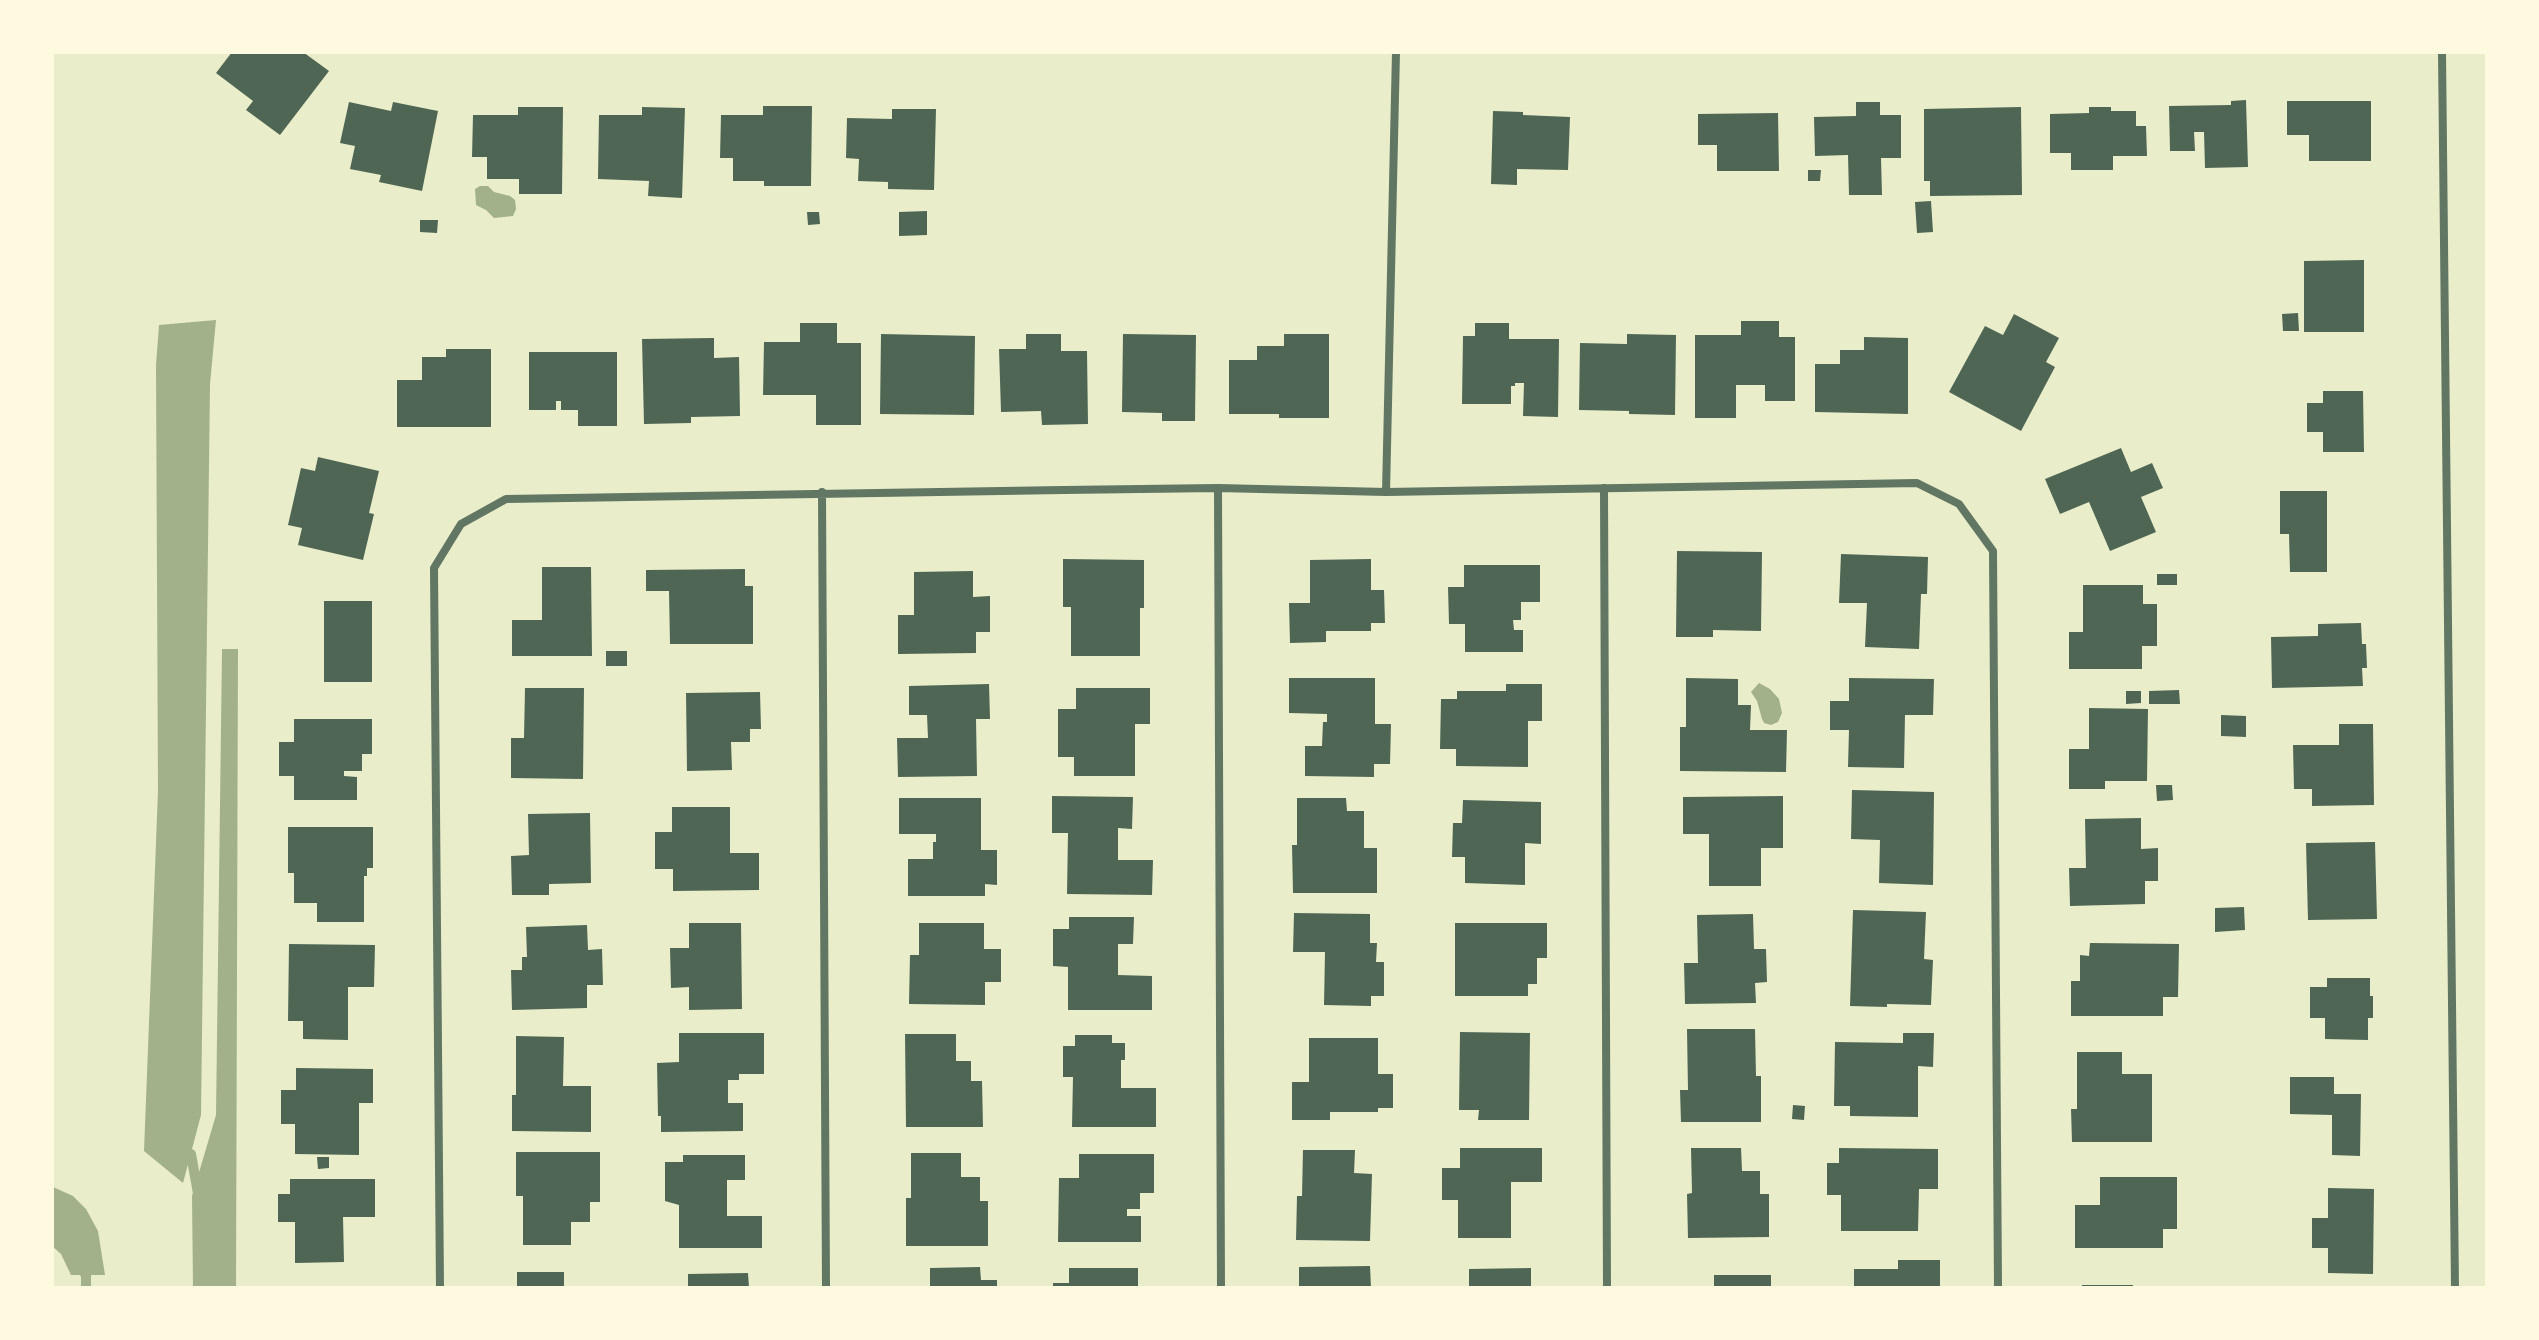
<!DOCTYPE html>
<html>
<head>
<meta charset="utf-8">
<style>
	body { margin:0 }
	#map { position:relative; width:2539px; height:1340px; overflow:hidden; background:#e9edc9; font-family:"Roboto Condensed",sans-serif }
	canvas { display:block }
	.frame { position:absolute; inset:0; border:54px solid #fefae0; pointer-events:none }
</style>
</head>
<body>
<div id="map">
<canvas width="2539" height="1340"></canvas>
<div class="frame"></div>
</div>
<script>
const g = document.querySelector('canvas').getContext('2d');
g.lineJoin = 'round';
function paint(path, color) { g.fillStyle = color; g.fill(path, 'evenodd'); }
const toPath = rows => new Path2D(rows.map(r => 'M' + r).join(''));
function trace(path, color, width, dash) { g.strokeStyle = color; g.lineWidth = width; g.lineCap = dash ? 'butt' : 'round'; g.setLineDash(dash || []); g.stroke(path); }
paint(toPath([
	[480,186,488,186,494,192,510,196,515,200,516,209,513,216,494,218,486,210,476,205,475,189],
	[216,320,210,384,201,1115,183,1183,144,1151,158,791,156,365,159,325],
	[222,649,238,649,236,1288,193,1288,192,1196,216,1115],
	[52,650,53,1187,73,1196,86,1209,98,1231,105,1275,71,1275,61,1254,52,1246],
	[1759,683,1770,689,1779,699,1782,713,1778,722,1771,725,1764,723,1762,719,1757,701,1751,692]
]), '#a3b18a');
trace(toPath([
	[191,1154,199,1199],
	[78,1265,86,1275,86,1288]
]), '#a3b18a', 10);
paint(toPath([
	[232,52,303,52,329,71,280,135,246,110,253,101,216,73],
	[2246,100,2248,167,2205,168,2204,132,2194,132,2195,151,2170,151,2169,106,2231,105,2231,101],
	[2287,101,2371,101,2371,161,2309,161,2309,135,2287,135],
	[349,102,391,111,393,102,438,111,422,191,379,182,381,175,350,169,355,146,340,143],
	[1856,102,1880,102,1880,115,1901,115,1901,158,1881,158,1882,195,1849,195,1848,155,1815,156,1814,117,1856,116],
	[763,106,812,106,811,186,764,186,764,181,733,181,733,158,720,158,721,115,763,115],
	[518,107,563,107,562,194,519,194,519,179,487,179,487,157,472,157,473,115,518,115],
	[642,107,685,108,682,198,648,196,649,181,598,179,599,115,642,115],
	[2021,107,2022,195,1930,196,1930,181,1924,181,1924,109],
	[2089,107,2111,107,2111,111,2136,111,2136,126,2146,126,2147,156,2113,156,2113,170,2071,170,2071,153,2050,153,2050,114,2089,113],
	[892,109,936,109,934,190,888,189,888,182,858,181,859,159,846,158,847,118,892,119],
	[1493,111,1523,112,1523,115,1570,117,1568,170,1517,169,1517,185,1491,184],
	[1778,113,1779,171,1717,171,1717,145,1698,145,1698,114],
	[1808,170,1821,170,1820,181,1808,181],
	[1931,201,1933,232,1917,233,1915,202],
	[927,211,927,235,899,236,899,212],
	[807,212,819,212,820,224,808,225],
	[420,220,438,220,437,233,420,232],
	[2364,260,2364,332,2304,332,2304,261],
	[2298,313,2299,331,2283,331,2282,314],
	[2014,314,2059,338,2046,362,2055,367,2021,431,1949,392,1985,326,2003,335],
	[1741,321,1779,321,1779,337,1795,337,1795,401,1765,401,1765,385,1736,385,1736,418,1695,418,1695,335,1741,335],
	[800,323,837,323,837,343,861,343,861,425,816,425,816,395,763,395,764,342,800,342],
	[1475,323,1509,323,1509,339,1559,339,1558,417,1523,416,1524,383,1515,383,1515,386,1511,386,1511,404,1462,404,1463,336,1475,336],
	[881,334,975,336,974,415,880,414],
	[1026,334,1061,334,1061,351,1087,351,1088,424,1042,425,1041,411,1001,412,999,349,1026,349],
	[1123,334,1196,335,1195,421,1162,421,1162,413,1122,412],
	[1284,334,1329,334,1329,418,1279,418,1279,414,1229,414,1229,360,1257,360,1257,346,1284,346],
	[1627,334,1676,335,1675,415,1629,414,1629,411,1579,410,1580,343,1627,344],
	[1864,337,1908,338,1908,414,1815,412,1815,364,1840,364,1840,350,1864,350],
	[714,338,714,358,739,357,740,416,691,417,691,423,644,424,642,339],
	[446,349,491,349,491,427,397,427,397,380,422,380,422,357,446,357],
	[529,352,617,352,617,426,578,426,578,410,561,410,561,401,556,401,556,410,529,410],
	[2323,391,2363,391,2364,452,2323,452,2323,432,2307,432,2307,403,2323,403],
	[2121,448,2131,472,2152,463,2163,488,2141,497,2156,532,2110,551,2089,502,2060,514,2045,479],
	[318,457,379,471,369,513,374,514,363,560,298,545,302,528,288,525,301,468,315,471],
	[2280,491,2327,491,2327,572,2290,572,2289,534,2280,534],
	[1677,551,1762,552,1761,631,1713,630,1713,637,1676,637],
	[1841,554,1928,557,1927,594,1921,594,1919,649,1865,647,1867,603,1839,603],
	[1063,559,1144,560,1144,608,1140,608,1140,656,1071,656,1071,607,1063,607],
	[1371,559,1371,590,1384,590,1385,623,1371,623,1371,631,1326,631,1326,642,1290,643,1289,603,1310,603,1310,560],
	[1464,565,1540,565,1540,602,1521,602,1521,620,1513,620,1514,630,1523,630,1523,652,1465,652,1465,624,1449,624,1448,587,1464,587],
	[542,567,591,567,592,656,512,656,512,620,542,620],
	[745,569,745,586,753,586,753,644,670,644,669,591,646,591,646,570],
	[973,571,973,597,990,596,990,632,976,632,976,653,898,654,898,615,914,615,914,572],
	[2157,574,2177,574,2177,585,2157,585],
	[2083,585,2143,585,2143,604,2157,604,2157,646,2142,646,2142,669,2069,669,2069,632,2083,632],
	[324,601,372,601,372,682,324,682],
	[2361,623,2362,644,2366,644,2367,668,2362,668,2363,686,2272,688,2271,637,2318,636,2318,624],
	[606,651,627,651,627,666,606,666],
	[1289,678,1375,678,1375,724,1391,724,1390,764,1374,764,1374,777,1305,776,1305,746,1322,746,1323,722,1327,722,1327,714,1289,713],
	[1686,678,1738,679,1738,705,1751,705,1750,730,1787,730,1786,772,1680,771,1680,727,1686,727],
	[1849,678,1934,679,1933,715,1905,715,1904,768,1848,767,1849,730,1830,730,1830,701,1849,701],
	[989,684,990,719,976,719,977,776,898,777,897,738,928,738,927,715,909,715,909,686],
	[1506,684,1542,684,1542,721,1528,721,1528,767,1456,766,1456,749,1440,749,1441,699,1457,699,1457,691,1506,691],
	[525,688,584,688,583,779,511,778,511,738,524,738],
	[1076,688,1150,688,1150,724,1135,724,1135,776,1074,776,1074,757,1058,757,1058,709,1076,709],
	[2179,690,2180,704,2149,704,2149,691],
	[2126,691,2141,691,2141,703,2126,704],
	[760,692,761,729,750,729,750,742,731,742,732,770,687,771,686,693],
	[2089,708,2148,709,2147,781,2105,781,2105,789,2069,789,2069,749,2089,749],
	[2221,715,2246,716,2246,737,2221,736],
	[294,719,372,719,372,754,362,754,362,771,344,771,344,776,357,777,357,800,294,800,294,776,279,776,279,742,294,742],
	[2339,724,2373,724,2374,805,2312,806,2312,789,2294,789,2293,745,2339,745],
	[2156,785,2172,785,2173,800,2157,801],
	[1852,790,1934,792,1933,885,1879,883,1880,840,1851,839],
	[1052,796,1133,797,1132,829,1118,828,1118,860,1153,860,1152,895,1067,894,1068,833,1052,833],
	[1783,796,1783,848,1761,848,1761,886,1709,886,1709,834,1683,834,1683,797],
	[899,798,981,798,981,850,997,850,997,885,985,884,985,896,908,896,908,859,933,859,933,842,936,842,936,834,899,834],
	[1297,798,1346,798,1347,811,1364,811,1364,848,1377,848,1377,893,1293,893,1292,845,1297,845],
	[1463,800,1541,802,1541,844,1525,843,1525,885,1465,883,1465,857,1452,857,1453,823,1462,823],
	[672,807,730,807,730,853,759,853,759,890,673,891,673,869,655,869,655,832,672,832],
	[590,813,591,883,549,884,549,895,512,895,511,856,529,855,528,814],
	[2141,818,2141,849,2158,848,2158,881,2145,881,2145,904,2070,906,2069,868,2086,868,2085,819],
	[288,827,373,827,373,868,367,868,367,876,364,876,364,922,317,922,317,903,294,903,294,873,288,873],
	[2375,842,2377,919,2308,920,2306,843],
	[2244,907,2245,930,2215,932,2215,908],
	[1853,910,1926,912,1924,959,1933,960,1931,1005,1887,1004,1887,1007,1850,1006],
	[1294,913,1370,914,1370,943,1377,943,1376,962,1384,962,1384,996,1371,996,1371,1006,1324,1005,1325,952,1293,952],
	[1753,914,1754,949,1766,949,1767,982,1755,983,1756,1003,1685,1004,1684,963,1698,963,1697,915],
	[1069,917,1134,917,1133,944,1118,944,1118,975,1152,976,1152,1010,1068,1010,1068,967,1053,966,1053,929,1069,929],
	[689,923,741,923,742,1009,689,1010,689,987,671,988,670,948,689,948],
	[919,923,984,923,984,949,1001,949,1001,982,985,982,985,1005,909,1004,910,955,919,955],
	[1455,923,1547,923,1547,958,1537,958,1537,984,1528,984,1528,996,1455,996],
	[587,925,588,950,602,949,603,985,587,985,587,1008,512,1010,511,970,522,970,522,957,527,957,526,927],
	[2090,943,2179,944,2178,997,2163,997,2163,1016,2071,1016,2071,981,2080,981,2080,955,2089,956],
	[289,944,375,945,374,987,348,987,348,1040,303,1039,303,1021,288,1021],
	[2327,978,2370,978,2370,996,2373,996,2373,1018,2368,1018,2368,1040,2325,1039,2325,1018,2310,1018,2310,987,2327,987],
	[1687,1029,1755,1029,1756,1076,1761,1076,1761,1122,1681,1122,1680,1090,1688,1090],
	[1460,1032,1530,1033,1529,1120,1478,1120,1479,1110,1459,1110],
	[679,1033,764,1033,764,1074,739,1074,739,1080,728,1080,728,1103,743,1103,743,1131,661,1132,661,1116,658,1116,657,1063,679,1062],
	[1903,1033,1934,1033,1933,1067,1918,1066,1918,1117,1850,1116,1850,1106,1834,1106,1835,1042,1903,1043],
	[905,1034,956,1034,956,1061,971,1061,971,1081,982,1081,983,1127,906,1127],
	[1075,1035,1112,1035,1112,1043,1125,1043,1125,1060,1121,1060,1121,1088,1156,1088,1156,1127,1072,1127,1073,1077,1063,1077,1063,1046,1075,1046],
	[516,1036,564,1037,563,1086,591,1086,591,1132,512,1131,512,1095,516,1095],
	[1309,1038,1378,1038,1378,1074,1393,1074,1393,1108,1378,1108,1378,1112,1330,1112,1330,1120,1292,1120,1292,1082,1309,1082],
	[2077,1052,2122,1052,2122,1074,2152,1074,2152,1142,2072,1142,2071,1109,2077,1109],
	[296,1068,373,1069,373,1103,359,1103,359,1155,295,1154,295,1124,281,1124,281,1090,296,1090],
	[2290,1077,2334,1077,2334,1094,2361,1094,2360,1156,2332,1155,2332,1115,2290,1114],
	[1793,1105,1805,1106,1804,1120,1792,1119],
	[1460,1148,1542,1148,1542,1182,1511,1182,1511,1238,1458,1238,1458,1200,1442,1200,1442,1168,1460,1168],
	[1691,1148,1741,1148,1742,1171,1760,1171,1760,1194,1769,1194,1769,1237,1688,1238,1687,1194,1692,1193],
	[1839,1148,1938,1149,1938,1189,1919,1189,1918,1231,1841,1231,1841,1195,1827,1195,1827,1163,1839,1163],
	[1303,1150,1355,1150,1354,1173,1372,1174,1370,1241,1296,1240,1297,1196,1302,1196],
	[516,1152,600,1152,600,1202,590,1202,590,1222,571,1222,571,1245,523,1245,523,1196,516,1196],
	[911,1153,961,1153,961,1177,980,1177,980,1201,988,1201,988,1246,906,1246,906,1198,911,1198],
	[1079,1154,1154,1154,1154,1193,1140,1193,1140,1209,1127,1209,1127,1216,1141,1216,1141,1242,1058,1242,1059,1178,1079,1178],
	[683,1155,745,1155,745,1180,727,1180,727,1216,762,1216,762,1248,679,1248,679,1205,665,1201,665,1162,683,1162],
	[317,1157,329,1157,329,1168,318,1169],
	[2100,1177,2177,1177,2177,1229,2163,1229,2163,1248,2075,1248,2075,1205,2100,1205],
	[290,1179,375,1179,375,1217,343,1217,344,1262,295,1263,295,1222,278,1222,278,1194,290,1194],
	[2328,1188,2374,1189,2373,1274,2328,1273,2328,1248,2312,1248,2312,1218,2328,1218],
	[1898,1260,1940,1260,1940,1288,1854,1288,1854,1269,1898,1269],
	[1370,1266,1371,1288,1299,1288,1299,1267],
	[980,1267,981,1280,997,1280,997,1288,930,1288,930,1268],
	[1069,1268,1138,1268,1138,1288,1053,1288,1053,1283,1069,1283],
	[1531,1268,1531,1288,1469,1288,1469,1269],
	[517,1272,564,1272,564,1288,517,1288],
	[748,1273,749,1288,688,1288,688,1274],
	[1714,1275,1771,1275,1771,1288,1714,1288],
	[2082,1285,2133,1285,2133,1288,2082,1288]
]), '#4f6655');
trace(toPath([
	[2442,52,2455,1288],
	[1218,488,1221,1288],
	[1604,488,1607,1288],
	[822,492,826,1288],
	[1386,492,1396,52],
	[440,1288,434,568,461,524,506,499,1063,490,1218,488,1386,492,1917,483,1959,504,1993,551,1998,1288]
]), '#617663', 8);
</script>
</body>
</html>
